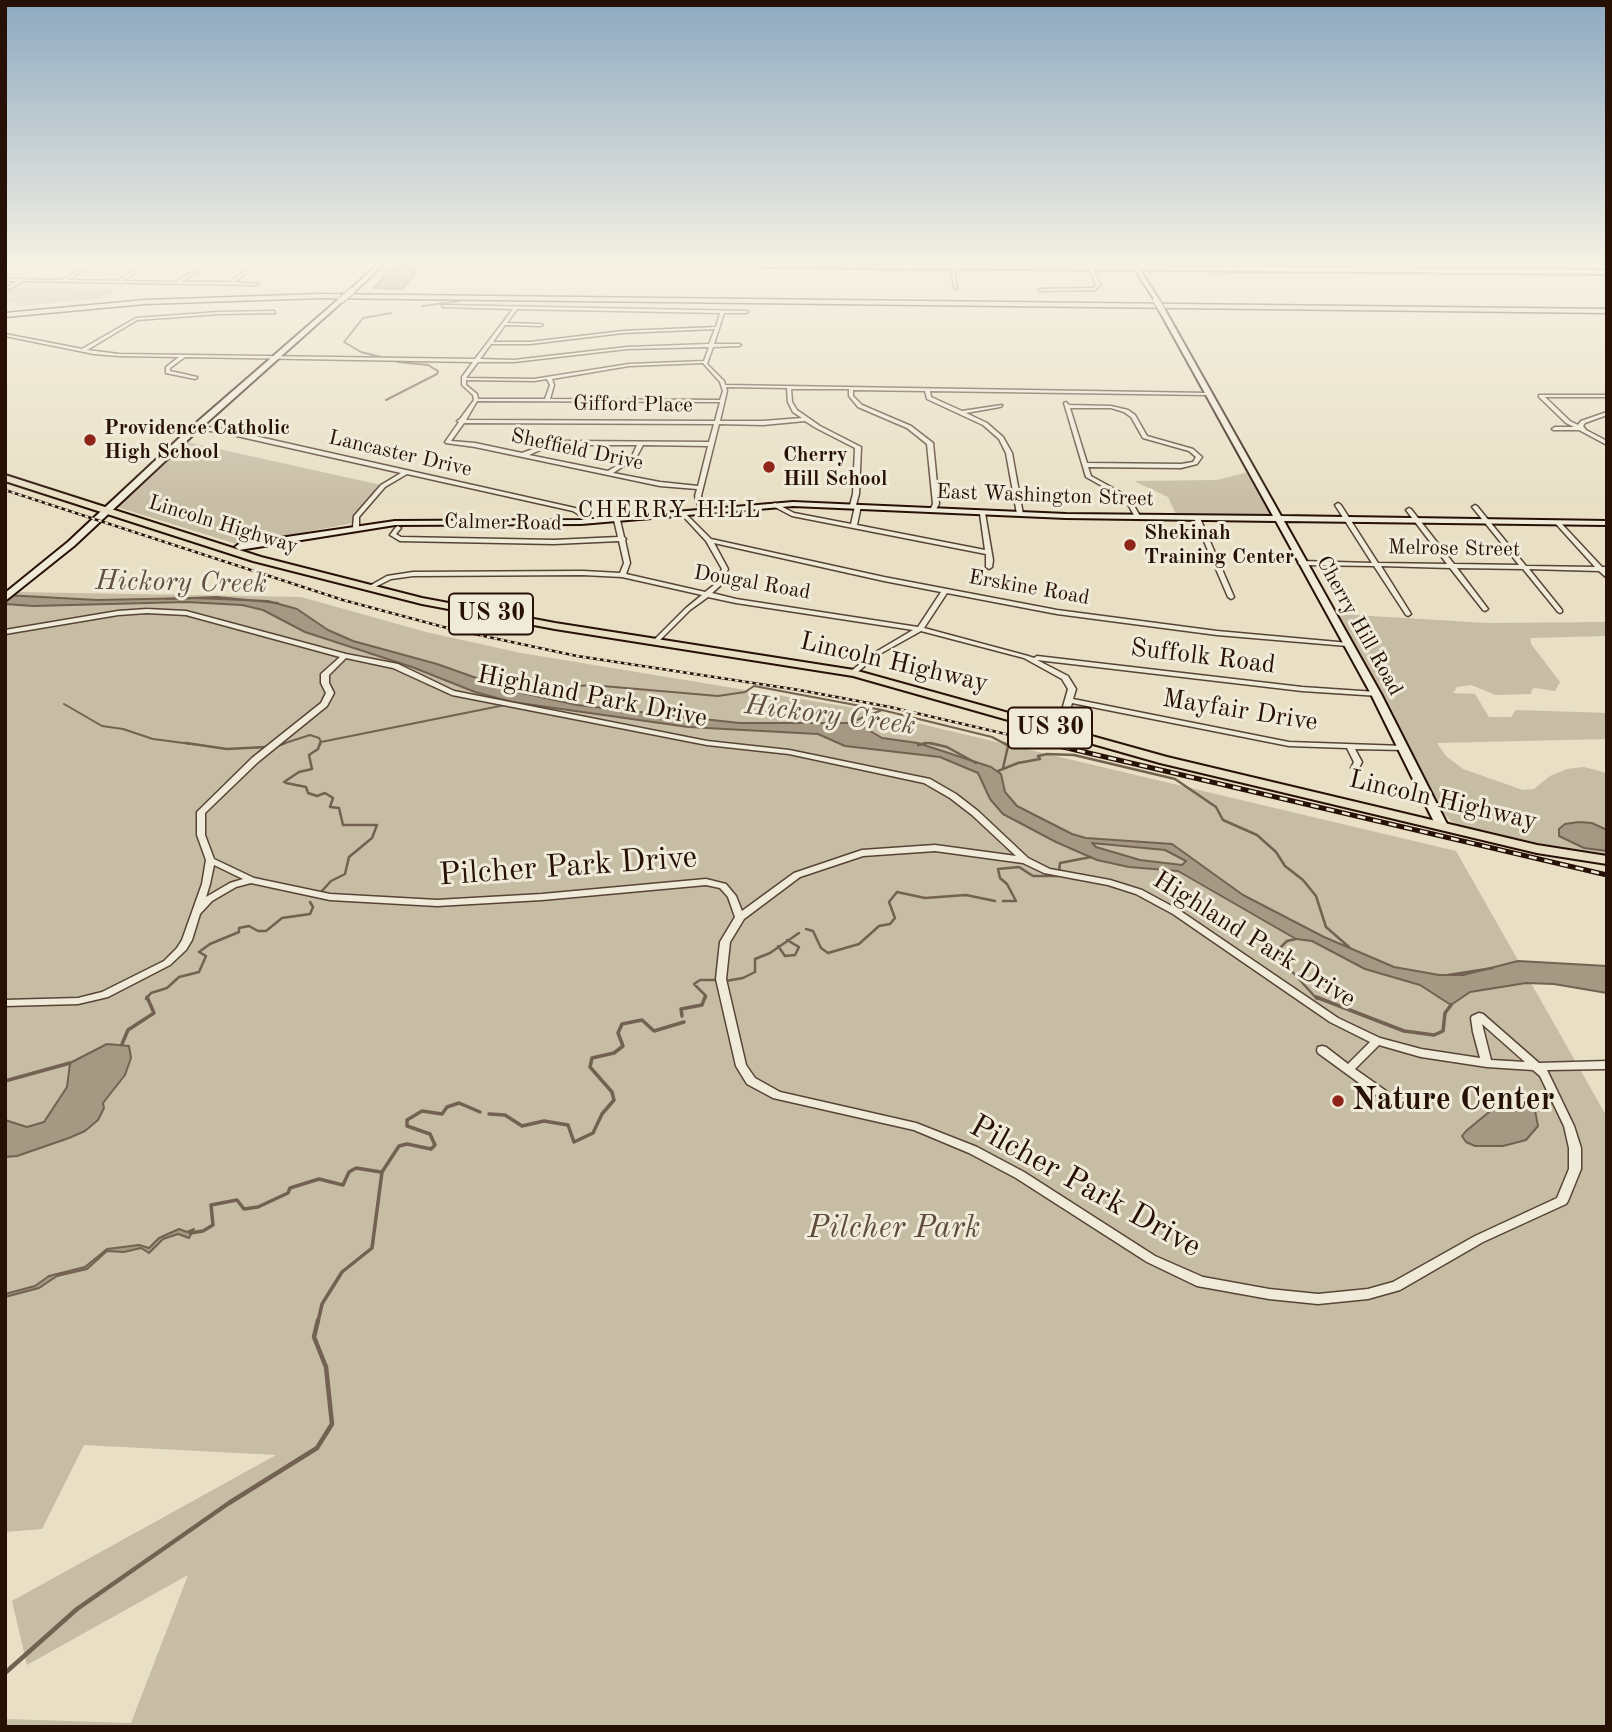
<!DOCTYPE html>
<html>
<head>
<meta charset="utf-8">
<style>
	body { margin:0 }
	#map { position:relative; width:1612px; height:1732px; overflow:hidden; background:#e8dfc4; font-family:"Old Standard TT",serif }
	canvas { display:block }
	.frame { position:absolute; inset:0; border:7px solid #271005; pointer-events:none }
</style>
</head>
<body>
<div id="map">
<canvas width="1612" height="1732"></canvas>
<div class="frame"></div>
</div>
<script>
const g = document.querySelector('canvas').getContext('2d');
g.lineJoin = 'round';
function paint(path, color) { g.fillStyle = color; g.fill(path, 'evenodd'); }
const toPath = rows => new Path2D(rows.map(r => 'M' + r).join(''));
function trace(path, color, width, dash) { g.strokeStyle = color; g.lineWidth = width; g.lineCap = dash ? 'butt' : 'round'; g.setLineDash(dash || []); g.stroke(path); }
function label(font, color, halo, rows, align = 'center') {
  g.font = font + ' "Old Standard TT",serif'; g.lineWidth = 6; g.setLineDash([]); g.textBaseline = 'middle'; g.strokeStyle = halo; g.fillStyle = color; for (const [text, x, y, turn = 0] of rows) {
    g.save(); g.translate(x, y); g.rotate((+turn || 0) * Math.PI / 180); g.textAlign = isNaN(turn) ? turn : align; if (halo) g.strokeText(text, 0, 0); g.fillText(text, 0, 0); g.restore();
  }
}
paint(toPath([
	[14,288,117,289,106,298,20,306,5,300,9,296,5,293],
	[183,441,381,485,354,517,353,523,240,545,114,506],
	[1249,472,1274,518,1177,517,1168,497,1134,481,1216,480],
	[17,592,301,597,426,632,521,653,849,707,1456,851,1607,1117,1607,1727,5,1727,5,1719,131,1723,188,1575,27,1665,12,1601,276,1455,84,1445,42,1529,5,1532,5,602],
	[1338,614,1488,623,1607,622,1607,636,1530,638,1531,644,1560,682,1555,691,1535,688,1532,689,1531,694,1496,695,1471,685,1457,687,1453,693,1475,694,1489,717,1511,717,1516,710,1607,713,1607,739,1437,743,1446,756,1463,769,1523,790,1534,789,1550,776,1567,769,1584,767,1607,773,1607,856,1518,841,1469,830,1451,821,1441,810]
]), '#c7bca4');
const water = toPath([
	[403,265,423,266,402,289,374,288,391,269,403,265],
	[5,595,97,600,194,598,268,601,297,609,328,630,353,641,437,664,513,691,577,705,739,723,857,723,882,738,918,743,991,767,1001,774,1005,792,1017,806,1072,834,1086,838,1172,844,1243,895,1324,937,1394,967,1439,975,1463,975,1518,961,1607,966,1607,993,1554,984,1526,983,1470,992,1451,1005,1420,985,1365,969,1312,941,1296,939,1178,871,1129,867,1097,860,1056,842,1003,814,990,799,978,773,940,757,845,746,818,734,688,727,512,702,475,692,412,667,305,632,263,610,242,605,186,602,33,606,5,604,5,595],
	[1092,843,1165,850,1186,861,1182,865,1140,860,1096,847,1092,843],
	[1579,822,1592,823,1607,830,1607,851,1584,848,1559,836,1559,829,1565,824,1579,822],
	[107,1044,129,1046,131,1058,125,1075,103,1103,104,1108,98,1120,85,1131,69,1138,17,1156,5,1157,5,1120,27,1127,44,1122,67,1087,70,1063,107,1044],
	[1499,1097,1523,1099,1534,1105,1538,1126,1526,1140,1503,1146,1475,1146,1466,1142,1462,1136,1466,1131,1494,1108,1494,1102,1499,1097],
	[179,1229,187,1232,194,1229,189,1238,178,1234,163,1239,149,1253,141,1248,124,1252,107,1251,87,1269,57,1276,39,1288,5,1297,5,1294,35,1286,49,1276,85,1267,107,1249,139,1245,149,1248,159,1238,179,1229]
]);
paint(water, '#a69983');
trace(water, '#736251', 2);
trace(toPath([
	[422,306,460,301],
	[381,357,361,352,344,342,363,318,391,313],
	[386,400,437,374,438,371,428,365,398,362],
	[166,599,217,597,278,603],
	[533,695,555,688,591,685,718,696,745,692,754,686,882,710,992,737,1007,745],
	[64,704,102,726,123,729,153,739,199,745],
	[849,723,882,710],
	[279,745,310,735,319,738,321,742],
	[320,745,321,742,505,705],
	[918,745,928,743,939,745]
]), '#736251', 2);
trace(toPath([
	[186,743,227,749,266,747],
	[930,743,947,747,976,763],
	[918,745,926,743],
	[277,746,285,743],
	[1003,768,1008,746,1004,743],
	[998,771,1018,763,1040,759,1038,756,1047,754,1074,755,1175,779,1216,807,1223,820,1257,835,1276,852,1285,866,1303,880,1316,896,1326,927,1349,947],
	[284,782,299,772,312,769,309,755,318,749,320,743],
	[286,783,306,787,308,793,317,796,325,793,333,798,330,807,339,808,343,825,377,825,372,838,349,857,345,874,331,881,321,892],
	[1059,871,1060,863,1091,857],
	[1003,901,1016,901,1007,884,1000,878,998,869,1019,867,1033,876,1058,876],
	[806,929,813,931,821,948,828,953,859,944,879,926,890,924,895,918,889,902,897,892,925,898,966,895,995,901],
	[1296,939,1287,941,1278,950,1279,957,1317,999],
	[778,946,785,956,795,955,799,947,787,940],
	[1448,975,1493,968],
	[726,981,743,978,755,972,755,959,770,953,799,933],
	[146,999,151,993,167,988,179,977,199,972,206,956,199,952,210,944,239,932,239,928,249,926,258,931,266,931,282,918,310,914,313,907,310,902],
	[705,999,706,996,694,984,700,980,716,980]
]), '#736251', 2.5);
trace(toPath([
	[1316,997,1404,1031,1434,1035,1443,1031,1445,1013,1451,1005],
	[682,1016,681,1009,702,1005,705,997],
	[122,1044,128,1030,154,1013,147,997],
	[5,1081,70,1063],
	[489,1114,505,1115,522,1126,544,1121,568,1125,574,1142,593,1133,602,1114,614,1100,612,1092,590,1067,592,1058,614,1053,623,1046,618,1033,622,1024,642,1020,654,1031,684,1022],
	[190,1233,203,1231,213,1225,211,1205,237,1200,244,1209,258,1207,288,1193,290,1188,319,1179,343,1185,349,1172,356,1168,381,1172],
	[318,1322,322,1304,342,1272,372,1248,382,1172,399,1146,407,1144,431,1149,435,1145,430,1134,407,1126,407,1120,422,1111,442,1114,447,1107,459,1103,480,1112]
]), '#736251', 3.5);
trace(toPath([
	[5,1673,77,1609,229,1503,317,1448,332,1424,326,1367,314,1337,318,1320]
]), '#736251', 4.5);
const street = toPath([
	[88,265,93,265,67,280,117,281,142,266,143,268,122,281,176,282,199,267,200,269,181,282,229,282,255,265,259,265,234,282,259,284,257,285,22,281,21,283,5,291,5,288,18,281,5,281,5,279,61,280,88,265],
	[951,266,954,267,957,289,954,288,951,266],
	[1090,266,1092,267,1100,285,1095,290,1040,291,1038,290,1040,289,1093,288,1096,285,1088,267,1090,266],
	[442,305,748,311,747,313,724,313,714,344,739,344,741,345,739,346,713,347,707,364,724,381,725,385,1207,393,1209,394,1207,395,930,391,931,397,962,411,1002,405,1002,406,1000,407,966,413,987,423,1003,437,1012,453,1023,514,1020,516,1017,514,1006,453,999,439,983,425,927,399,925,391,853,390,853,396,862,405,911,426,933,443,939,504,935,511,933,512,930,510,933,504,927,444,907,428,858,407,849,396,849,389,791,389,792,402,797,410,820,426,861,447,859,494,856,505,861,506,857,525,985,550,980,514,985,513,993,560,992,567,989,569,986,567,986,554,792,516,773,506,773,504,775,503,794,513,851,524,855,506,850,505,853,494,855,448,816,428,805,421,763,425,719,424,701,496,706,511,703,513,700,511,695,496,697,489,660,486,475,447,446,443,445,442,459,422,457,421,460,419,474,400,473,395,462,385,462,377,473,362,185,357,170,368,170,371,197,377,197,378,195,379,166,373,166,367,179,357,119,356,94,354,5,336,5,334,82,349,136,318,219,312,274,311,275,313,219,314,137,320,87,350,119,354,475,359,513,309,443,307,442,305],
	[517,309,720,313,716,327,623,331,530,342,493,342,505,325,541,326,543,325,541,324,507,323,517,309],
	[715,329,709,344,627,347,514,360,480,359,491,344,530,344,623,333,715,329],
	[709,347,704,361,629,364,534,379,466,378,478,362,514,362,627,349,709,347],
	[703,363,720,382,723,391,720,400,550,399,554,385,552,379,629,366,703,363],
	[547,379,550,385,545,399,478,399,477,394,466,385,466,380,534,381,547,379],
	[726,387,787,388,788,402,793,412,802,418,763,421,720,421,727,391,726,387],
	[477,401,720,402,715,421,466,420,477,401],
	[464,423,714,424,709,442,566,441,544,445,522,453,475,443,451,441,464,423],
	[566,445,637,445,632,456,608,471,529,455,547,447,566,445],
	[643,445,708,446,698,486,660,482,613,473,636,458,643,445],
	[1539,395,1607,395,1607,397,1545,397,1570,421,1578,425,1581,421,1607,412,1607,415,1585,423,1583,426,1586,430,1607,441,1607,445,1579,430,1553,430,1552,429,1555,427,1574,427,1566,423,1539,397,1539,395],
	[1066,402,1069,405,1111,406,1128,410,1135,415,1147,436,1193,449,1202,457,1197,464,1181,468,1088,467,1091,476,1129,497,1140,516,1135,517,1125,499,1086,477,1064,403,1066,402],
	[1070,408,1111,408,1124,412,1131,417,1143,438,1189,451,1196,457,1193,462,1181,464,1087,463,1070,408],
	[195,426,219,428,575,508,597,522,592,523,573,511,407,474,385,487,359,517,359,527,356,529,353,527,354,516,381,485,401,473,219,432,193,429,192,428,195,426],
	[1338,503,1341,505,1378,563,1447,564,1406,510,1409,508,1411,509,1454,564,1519,565,1473,508,1472,507,1475,505,1477,506,1526,566,1595,567,1556,524,1556,522,1558,521,1560,522,1602,567,1607,567,1607,578,1599,571,1529,569,1562,610,1562,612,1560,613,1558,612,1523,569,1457,568,1488,609,1485,611,1483,610,1450,568,1381,566,1411,614,1408,616,1406,615,1374,566,1301,565,1298,563,1301,561,1372,563,1335,505,1338,503],
	[684,512,711,539,884,577,1057,610,1217,631,1349,643,1350,644,1347,646,1217,635,1057,614,947,593,924,628,1028,656,1034,658,1037,656,1302,687,1376,692,1380,694,1379,696,1302,691,1037,660,1068,676,1076,689,1073,699,1289,742,1404,746,1408,748,1404,750,1355,749,1362,762,1358,770,1355,770,1351,768,1354,762,1347,748,1289,746,1072,703,1064,731,1060,733,1056,731,1068,689,1062,679,1024,658,921,631,878,655,854,675,851,675,851,671,874,653,913,630,736,603,708,597,690,610,658,642,656,643,654,642,654,640,686,608,702,595,622,577,583,575,413,576,391,579,369,590,366,588,387,576,413,572,583,571,620,573,624,563,619,541,554,544,400,541,390,535,396,527,398,526,401,528,396,534,401,537,554,540,618,537,614,520,617,518,620,520,624,537,626,539,625,540,630,563,626,574,705,592,714,585,722,569,706,541,681,514,684,512],
	[714,543,884,581,941,592,918,627,736,599,712,593,720,586,728,569,714,543],
	[1195,517,1200,518,1234,597,1233,598,1231,599,1228,597,1194,518,1195,517],
	[147,609,186,611,346,654,398,664,454,691,707,741,789,750,930,779,956,794,978,811,1028,858,1050,869,1110,880,1142,890,1179,910,1338,1018,1380,1038,1421,1049,1480,1058,1473,1032,1471,1018,1472,1016,1479,1013,1483,1014,1539,1063,1607,1061,1607,1069,1547,1070,1574,1126,1581,1148,1581,1169,1568,1201,1566,1204,1483,1242,1400,1290,1368,1299,1318,1304,1269,1299,1197,1286,1147,1262,1016,1178,969,1153,914,1130,773,1098,747,1084,736,1066,716,979,720,942,735,917,728,897,720,888,706,885,542,900,437,906,330,900,251,883,236,887,212,901,200,914,192,940,186,950,170,965,108,997,78,1004,5,1006,5,1000,78,998,102,992,164,961,177,948,182,940,202,884,206,860,197,835,197,812,252,758,321,703,326,693,321,683,321,674,340,657,186,615,147,613,118,615,5,634,5,630,118,611,147,609],
	[346,658,393,668,452,695,707,745,789,754,924,783,950,798,972,815,1016,856,935,845,862,850,794,873,742,911,736,896,726,884,706,879,542,894,437,900,330,894,254,878,214,859,205,835,205,813,258,762,327,706,334,693,329,683,329,675,346,658],
	[935,851,1023,863,1044,873,1108,885,1136,894,1173,914,1330,1022,1370,1042,1348,1064,1326,1047,1322,1046,1318,1047,1317,1050,1318,1053,1388,1104,1392,1105,1396,1104,1397,1101,1396,1098,1355,1069,1379,1045,1421,1057,1487,1067,1533,1070,1540,1076,1564,1126,1569,1148,1569,1169,1557,1198,1475,1236,1393,1282,1368,1289,1318,1294,1269,1289,1203,1277,1155,1256,1024,1172,977,1147,916,1123,780,1092,755,1078,746,1065,726,979,730,942,744,919,800,877,863,856,935,851],
	[214,865,243,879,230,883,206,897,210,884,214,865],
	[1482,1024,1525,1062,1491,1060,1482,1024]
]);
const secondary = toPath([
	[377,265,383,265,354,292,350,292,350,290,377,265],
	[760,265,1138,265,1607,270,1607,274,1140,270,1159,300,1156,302,1135,270,763,267,760,265],
	[339,299,344,300,194,434,74,546,5,601,5,593,68,542,188,430,339,299],
	[1162,308,1165,310,1281,516,1607,521,1607,525,1284,521,1381,694,1448,826,1446,828,1438,828,1436,826,1371,694,1276,521,1066,518,793,506,581,524,395,525,239,550,235,547,239,544,395,521,581,520,793,502,1066,514,1273,516,1159,310,1162,308]
]);
const primary = toPath([
	[5,475,261,557,422,598,555,623,854,670,1167,757,1537,845,1607,856,1607,864,1537,853,1160,763,853,676,555,629,422,604,253,561,5,481,5,475]
]);
const highway = toPath([
	[321,294,1607,309,1607,313,321,298,145,304,5,317,5,313,145,300,321,294]
]);
trace(street, '#574435', 3);
trace(secondary, '#271005', 4);
trace(primary, '#271005', 4);
trace(highway, '#271005', 3);
paint(street, '#f0ead9');
paint(secondary, '#f0ead9');
paint(primary, '#e8dfc4');
paint(highway, '#e8dfc4');
const railFar1 = toPath([
	[5,490,343,600,451,629,577,656,799,690,890,707,1053,745]
]);
const rail = toPath([
	[1046,743,1607,875]
]);
trace(railFar1, '#271005', 2.5);
trace(rail, '#271005', 5);
trace(railFar1, '#f0ead9', 2, [3.5]);
trace(rail, '#f0ead9', 2.5, [8]);
const secondaryBridge = toPath([
	[341,300,352,291],
	[1156,300,1162,310]
]);
trace(secondaryBridge, '#271005', 8, []);
trace(secondaryBridge, '#f0ead9', 6);
const sky = g.createLinearGradient(0, 0, 0, 507);
sky.addColorStop(0, '#8da9c0');
sky.addColorStop(0.52, '#f5f1e4');
sky.addColorStop(1, '#f5f1e400');
g.fillStyle = sky;
g.fillRect(0, 0, 1612, 507);
for (const [x, y, r, color] of [
	[90,440,7,"#8f2418"],
	[769,467,7,"#8f2418"],
	[1130,545,7,"#8f2418"],
	[1338,1101,7,"#8f2418"]
]) { const dot = new Path2D(); dot.arc(x, y, r, 0, 2 * Math.PI); g.fillStyle = color; g.fill(dot); trace(dot, '#f0ead9', 2.5); }
label('21px', '#271005', '#f0ead9', [
	["Gifford Place",633,405,1],
	["Sheffield Drive",577,450,12],
	["Lancaster Drive",400,454,13],
	["East Washington Street",1045,496,2],
	["Calmer Road",503,523,1],
	["Lincoln Highway",223,525,17],
	["Melrose Street",1454,549,1],
	["Dougal Road",752,583,10],
	["Erskine Road",1029,588,10],
	["Cherry Hill Road",1359,626,61]
]);
label('bold 21px', '#271005', '#f0ead9', [
	["Providence Catholic",104,428],
	["High School",104,452],
	["Cherry",783,455],
	["Hill School",783,479],
	["Shekinah",1144,533],
	["Training Center",1144,557]
], 'left');
g.letterSpacing = '2px';
label('23px', '#271005', '#f0ead9', [
	["CHERRY HILL",670,511]
]);
g.letterSpacing = '0px';
for (const [x, y, w] of [
	[491,614,84],
	[1050,728,84]
]) { const box = new Path2D(); box.roundRect(x - w / 2, y - 20.5, w, 41, 5); g.fillStyle = '#f0ead9'; g.fill(box); trace(box, '#271005', 2); }
label('bold 24px', '#271005', null, [
	["US 30",491,614],
	["US 30",1050,728]
]);
label('26px', '#271005', '#f0ead9', [
	["Suffolk Road",1203,657,7],
	["Lincoln Highway",894,663,13],
	["Highland Park Drive",592,697,11],
	["Mayfair Drive",1240,711,9],
	["Lincoln Highway",1443,801,13],
	["Highland Park Drive",1254,940,32]
]);
label('italic 28px', '#604e3e', '#f0ead9', [
	["Hickory Creek",181,583,1],
	["Hickory Creek",830,716,7]
]);
label('32px', '#271005', '#f0ead9', [
	["Pilcher Park Drive",568,867,-4],
	["Pilcher Park Drive",1085,1187,29]
]);
label('bold 32px', '#271005', '#f0ead9', [
	["Nature Center",1352,1101]
], 'left');
label('italic 32px', '#5f4c3d', '#f0ead9', [
	["Pilcher Park",894,1229]
]);
</script>
</body>
</html>
